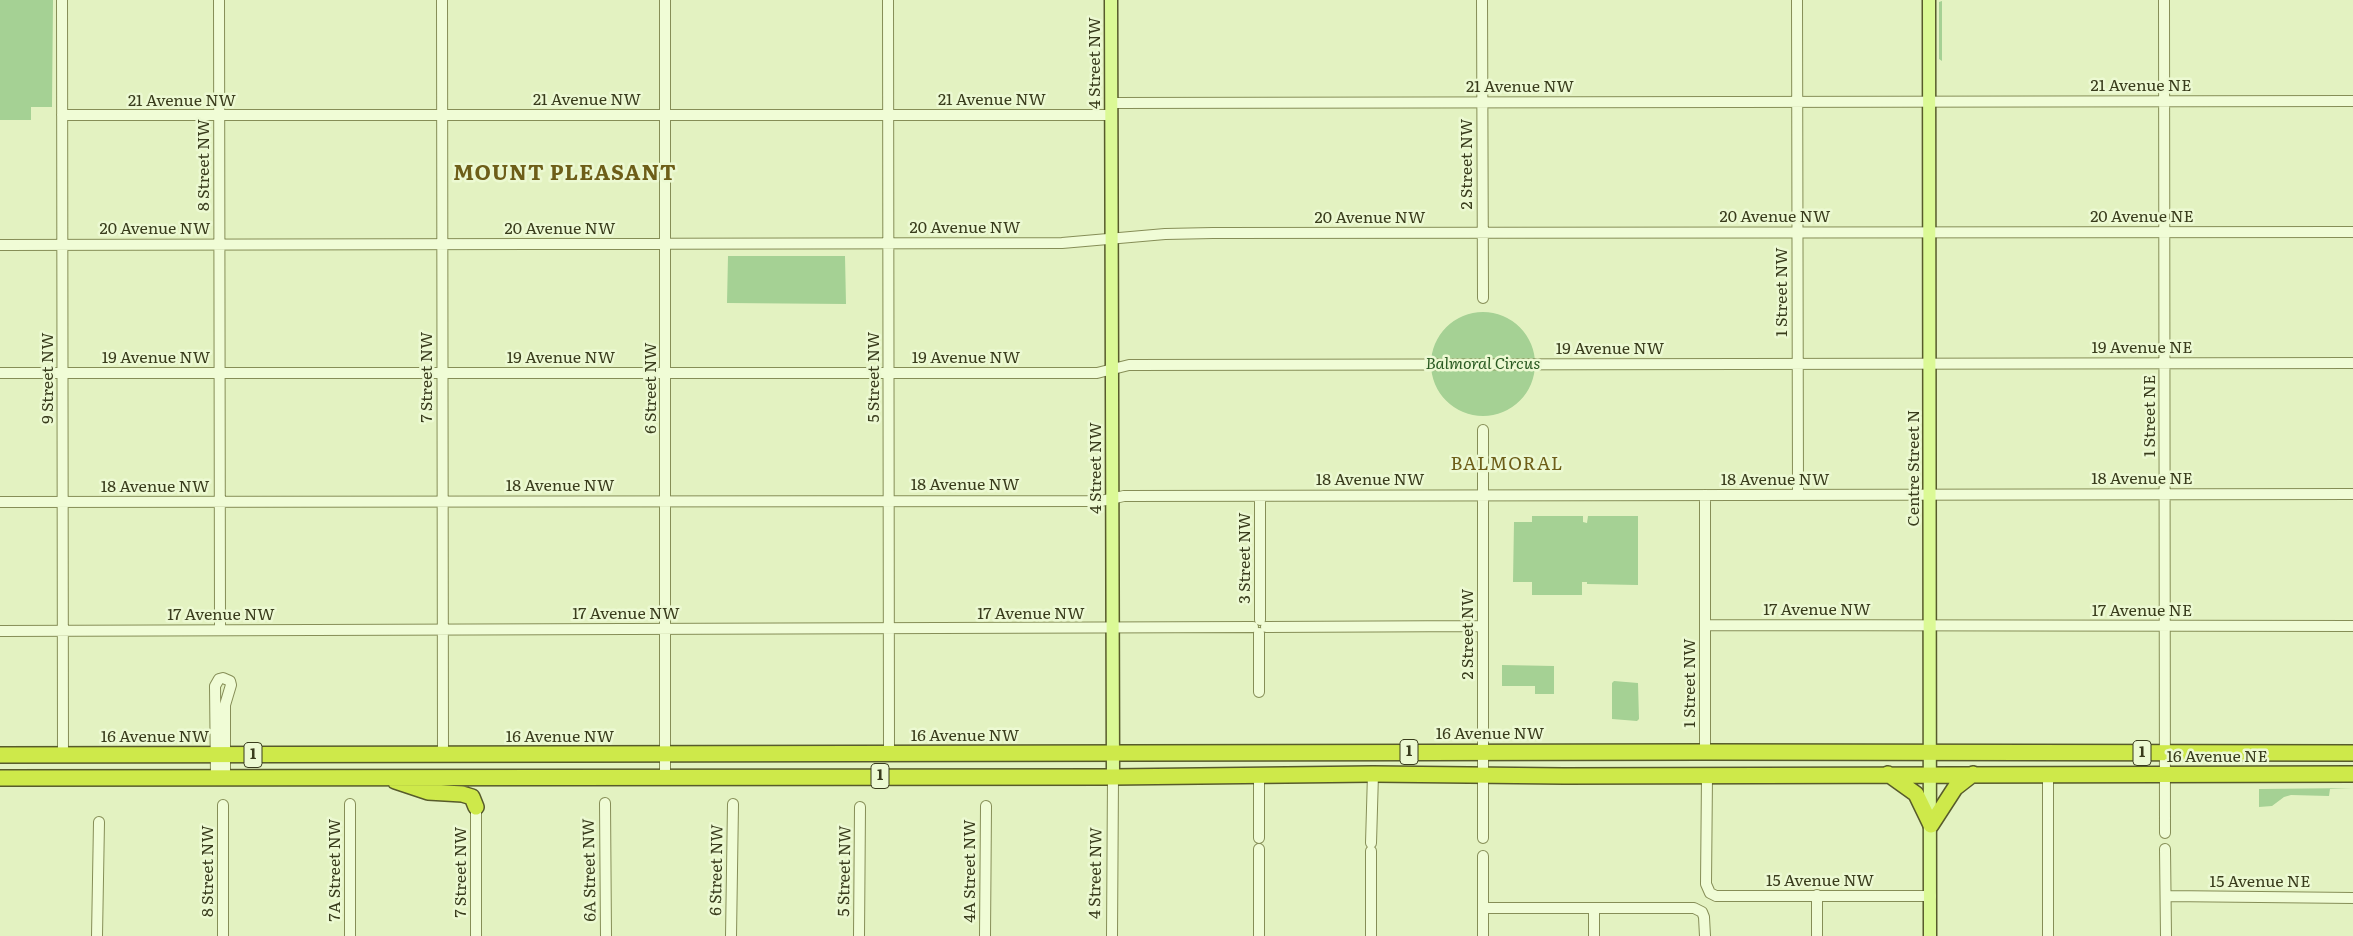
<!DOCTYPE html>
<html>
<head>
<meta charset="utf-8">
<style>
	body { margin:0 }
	canvas { display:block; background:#e3f2c1 }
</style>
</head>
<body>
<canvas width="2353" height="936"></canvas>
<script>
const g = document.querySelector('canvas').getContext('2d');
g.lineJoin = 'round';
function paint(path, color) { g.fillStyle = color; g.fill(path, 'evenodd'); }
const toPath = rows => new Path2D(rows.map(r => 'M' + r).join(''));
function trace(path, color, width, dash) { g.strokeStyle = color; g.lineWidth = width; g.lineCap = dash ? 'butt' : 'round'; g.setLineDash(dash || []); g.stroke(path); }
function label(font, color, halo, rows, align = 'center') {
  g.font = font + ' Literata,serif'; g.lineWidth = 5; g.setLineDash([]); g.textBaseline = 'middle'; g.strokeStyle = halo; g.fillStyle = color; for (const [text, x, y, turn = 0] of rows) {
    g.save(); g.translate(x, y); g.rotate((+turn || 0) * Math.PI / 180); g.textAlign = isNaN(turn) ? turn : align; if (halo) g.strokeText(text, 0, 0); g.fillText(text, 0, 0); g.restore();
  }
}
paint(toPath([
	[0,0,53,0,52,107,31,107,31,120,0,120],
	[1942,1,1942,61,1939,59,1939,2],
	[728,256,845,256,846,304,727,303],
	'1431 364a52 52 0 1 1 104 0a52 52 0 1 1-104 0Z',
	[1532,516,1583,516,1583,522,1587,523,1588,516,1638,516,1638,585,1587,584,1587,582,1582,582,1582,595,1532,595,1532,582,1513,582,1514,522,1532,522],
	[1502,665,1554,666,1554,694,1535,694,1535,686,1502,686],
	[1614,681,1638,683,1639,719,1637,721,1612,719,1612,683],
	[2353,788,2330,789,2329,796,2291,795,2284,797,2272,806,2259,807,2259,789]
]), '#a5d194');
const minor = toPath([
	[62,0,63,755],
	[219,0,220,630],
	[442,0,443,754],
	[888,0,889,753],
	[1482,0,1483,298],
	[1797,0,1798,495],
	[2164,0,2165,833],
	[1111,103,2353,101],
	[62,115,1111,115],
	[0,245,1062,243,1165,234,1213,233,2353,232],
	[0,373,1097,373,1129,365,2353,363],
	[1483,430,1483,838],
	[1705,495,1705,752],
	[0,502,1101,501,1124,496,2353,494],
	[1260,620,1260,496],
	[1705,625,2353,626],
	[1266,627,1483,626],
	[0,631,1253,627],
	[1259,633,1259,692],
	[665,776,665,0],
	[1707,776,1706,884,1710,893,1716,896,1931,896],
	[216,778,215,686,219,679,223,678,230,681,231,685,225,705,225,778],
	[605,803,606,936],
	[350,804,350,936],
	[476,807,476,936],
	[1259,838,1259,775],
	[1371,843,1373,774],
	[2165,849,2166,936],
	[2167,896,2353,898],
	[1483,908,1694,908,1702,912,1704,917,1705,936],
	[97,936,99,822],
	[223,936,223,805],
	[731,936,733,804],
	[859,936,860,807],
	[985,936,986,806],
	[1112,936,1113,777],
	[1259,936,1259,849],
	[1371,936,1371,851],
	[1483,936,1483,856],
	[1594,936,1594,908],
	[1817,936,1817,895],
	[2048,936,2048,775]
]);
const major = toPath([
	[1111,0,1113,777],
	[1929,0,1930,936]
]);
const highway = toPath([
	[0,755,1705,752,2353,753],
	[1888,774,1916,794,1931,825],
	[0,778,1113,777,1373,774,1564,776,2353,774],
	[395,781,428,792,462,794,472,797,476,807],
	[1931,825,1955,788,1973,774]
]);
trace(minor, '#868e57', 12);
trace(major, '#575b2b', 15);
trace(highway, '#575b2b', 18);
trace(minor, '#f0fcd6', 10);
trace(major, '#dbf996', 12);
trace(highway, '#cee94a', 15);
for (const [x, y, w] of [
	[1409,752,18],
	[2142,753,18],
	[253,755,18],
	[880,776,18]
]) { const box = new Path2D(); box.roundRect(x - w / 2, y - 12.5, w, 25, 4); g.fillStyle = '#ecf9d2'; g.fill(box); trace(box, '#393c1c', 1); }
label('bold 15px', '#393c1c', null, [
	["1",1409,752],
	["1",2142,753],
	["1",253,755],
	["1",880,776]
]);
label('16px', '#393c1c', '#ecf9d2', [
	["4 Street NW",1095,63,-90],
	["21 Avenue NE",2141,86],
	["21 Avenue NW",1520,87],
	["21 Avenue NW",587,100],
	["21 Avenue NW",992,100],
	["21 Avenue NW",182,101],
	["2 Street NW",1467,164,-90],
	["8 Street NW",204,165,-90],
	["20 Avenue NW",1775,217],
	["20 Avenue NE",2142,217],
	["20 Avenue NW",1370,218],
	["20 Avenue NW",965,228],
	["20 Avenue NW",155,229],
	["20 Avenue NW",560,229],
	["1 Street NW",1782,292,-90],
	["19 Avenue NE",2142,348],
	["19 Avenue NW",1610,349],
	["19 Avenue NW",156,358],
	["19 Avenue NW",561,358],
	["19 Avenue NW",966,358],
	["7 Street NW",427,377,-90],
	["5 Street NW",874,377,-90],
	["9 Street NW",48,378,-90],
	["6 Street NW",651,388,-90],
	["1 Street NE",2150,416,-90],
	["4 Street NW",1096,468,-90],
	["Centre Street N",1914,468,-90],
	["18 Avenue NE",2142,479],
	["18 Avenue NW",1370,480],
	["18 Avenue NW",1775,480],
	["18 Avenue NW",965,485],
	["18 Avenue NW",560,486],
	["18 Avenue NW",155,487],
	["3 Street NW",1245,558,-90],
	["17 Avenue NW",1817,610],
	["17 Avenue NE",2142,611],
	["17 Avenue NW",626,614],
	["17 Avenue NW",1031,614],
	["17 Avenue NW",221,615],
	["2 Street NW",1468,634,-90],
	["1 Street NW",1690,683,-90],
	["16 Avenue NW",1490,734],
	["16 Avenue NW",965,736],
	["16 Avenue NW",155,737],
	["16 Avenue NW",560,737],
	["16 Avenue NE",2217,757],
	["7A Street NW",335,870,-90],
	["6A Street NW",590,870,-91],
	["6 Street NW",717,870,-89],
	["8 Street NW",208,871,-90],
	["5 Street NW",845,871,-89],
	["4A Street NW",970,871,-90],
	["7 Street NW",461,872,-90],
	["4 Street NW",1096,873,-89],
	["15 Avenue NW",1820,881],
	["15 Avenue NE",2260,882]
]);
label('italic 16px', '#295a21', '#ecf9d2', [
	["Balmoral Circus",1483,364]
]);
g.letterSpacing = '1px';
label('18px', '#6d5e18', '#ecf9d2', [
	["BALMORAL",1507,465]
]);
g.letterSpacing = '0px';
g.letterSpacing = '1px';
label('bold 21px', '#6d5e18', '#ecf9d2', [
	["MOUNT PLEASANT",565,174]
]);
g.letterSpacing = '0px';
</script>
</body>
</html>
